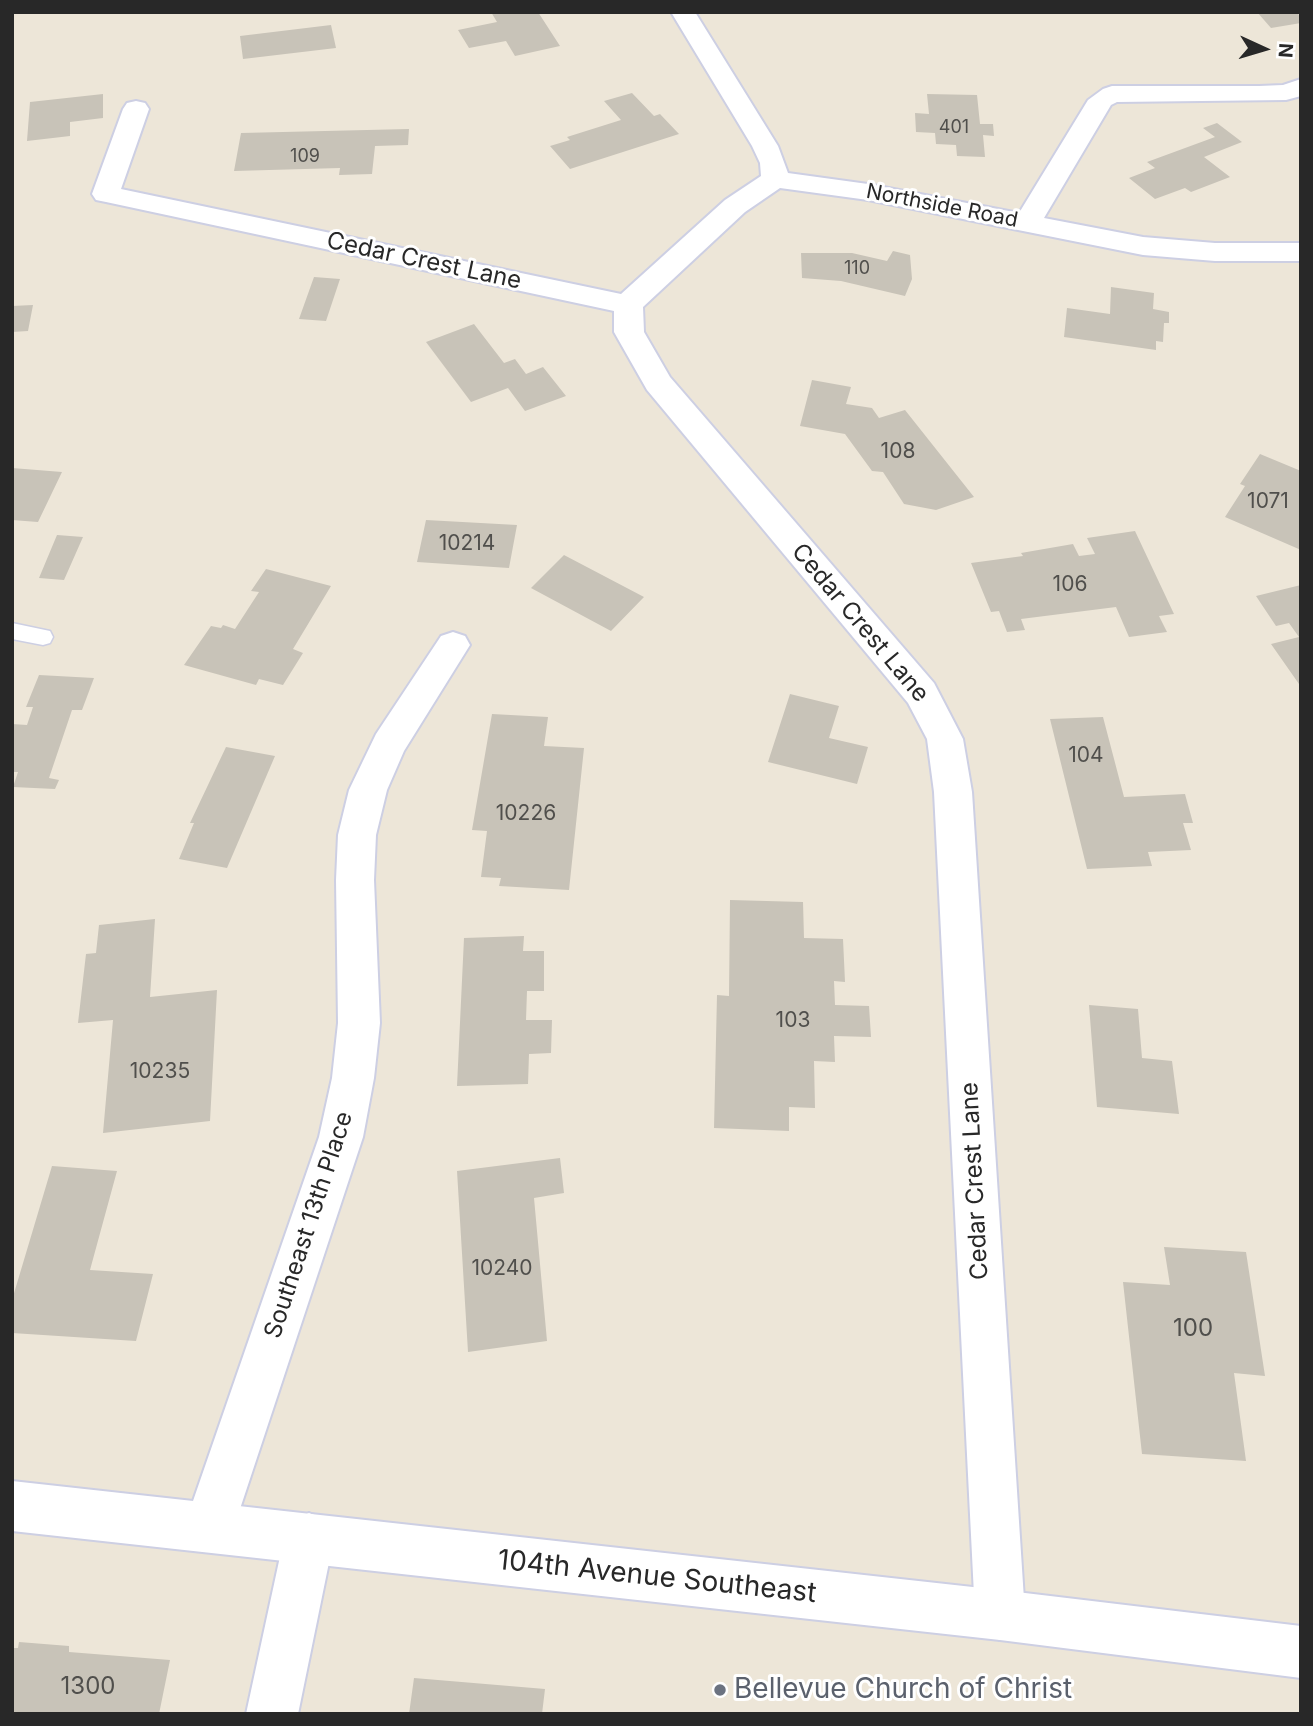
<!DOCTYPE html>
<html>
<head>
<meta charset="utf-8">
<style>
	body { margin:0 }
	#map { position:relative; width:1313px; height:1726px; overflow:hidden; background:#ede6d8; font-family:Inter,sans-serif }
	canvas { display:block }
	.frame { position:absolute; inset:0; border:14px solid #282828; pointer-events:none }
	.north { position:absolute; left:1229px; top:14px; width:70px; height:70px; -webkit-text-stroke:5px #fff; paint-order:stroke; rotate:94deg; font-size:19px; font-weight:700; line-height:28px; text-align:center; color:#282828 }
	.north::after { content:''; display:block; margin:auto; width:24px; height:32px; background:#282828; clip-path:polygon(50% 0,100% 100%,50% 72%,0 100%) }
</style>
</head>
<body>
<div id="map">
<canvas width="1313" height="1726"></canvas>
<div class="frame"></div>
<div class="north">N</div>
</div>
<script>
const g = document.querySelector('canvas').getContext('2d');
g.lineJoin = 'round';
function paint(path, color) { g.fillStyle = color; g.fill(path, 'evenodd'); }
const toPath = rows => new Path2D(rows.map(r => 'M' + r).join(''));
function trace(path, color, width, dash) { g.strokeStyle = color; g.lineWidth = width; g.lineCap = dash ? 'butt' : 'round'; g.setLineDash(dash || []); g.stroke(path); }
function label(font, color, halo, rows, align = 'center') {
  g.font = font + ' Inter,sans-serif'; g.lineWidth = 6; g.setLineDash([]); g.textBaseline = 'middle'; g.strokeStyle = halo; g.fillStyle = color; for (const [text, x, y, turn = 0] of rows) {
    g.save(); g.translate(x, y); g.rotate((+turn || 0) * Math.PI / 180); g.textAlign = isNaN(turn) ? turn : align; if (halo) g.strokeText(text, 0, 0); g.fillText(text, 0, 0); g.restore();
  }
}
paint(toPath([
	[491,12,538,12,560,46,515,56,506,41,469,48,458,30,497,22],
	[1257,12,1298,12,1301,23,1271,28],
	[331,25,336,48,243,59,240,36],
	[632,93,654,116,660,114,679,134,570,169,550,146,570,140,567,137,621,120,604,101],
	[103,94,103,118,70,122,70,136,27,141,30,102],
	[927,94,977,95,980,124,993,124,994,136,983,135,985,157,957,156,956,145,936,144,935,133,916,132,915,113,929,114],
	[1217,123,1242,142,1204,157,1230,177,1191,192,1185,188,1155,199,1129,178,1155,168,1147,162,1215,137,1203,128],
	[409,129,408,145,375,146,372,174,339,175,340,168,234,171,241,133],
	[893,251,910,255,912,279,905,296,841,281,802,278,801,253,852,253,887,261],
	[314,277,340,279,326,321,299,319],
	[1111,287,1154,293,1153,309,1169,312,1169,323,1164,323,1163,342,1156,341,1156,350,1064,337,1067,308,1110,314],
	[33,305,28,331,12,332,12,306],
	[474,324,504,363,515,359,526,374,543,367,566,396,525,411,508,388,471,402,426,342],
	[812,380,851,387,846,404,872,408,879,418,905,410,974,497,936,510,904,504,883,472,872,471,845,434,800,426],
	[1260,454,1301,471,1301,550,1225,517,1245,486,1240,484],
	[12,468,62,472,38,522,12,520],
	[426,520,517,525,509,568,417,562],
	[1135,531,1174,614,1159,616,1167,632,1129,637,1116,607,1021,619,1025,630,1007,632,999,611,991,612,971,563,1023,556,1021,553,1073,544,1079,556,1095,554,1087,538],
	[57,535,83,537,64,580,39,578],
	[564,555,644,597,611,631,531,588],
	[266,569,331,586,293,649,303,653,283,685,259,679,256,685,184,665,211,626,221,628,223,625,235,629,259,592,251,591],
	[1301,585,1301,684,1299,684,1271,644,1299,637,1289,623,1276,626,1256,596],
	[39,675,94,678,82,710,72,710,49,778,59,780,55,789,13,787,18,772,12,772,12,724,27,725,33,707,26,707],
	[790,694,839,706,829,738,868,747,857,784,768,762],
	[492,714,548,717,544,746,584,748,569,890,499,886,501,878,481,877,487,831,472,830],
	[1103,717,1124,797,1185,794,1193,823,1183,823,1191,850,1148,852,1152,866,1087,869,1050,719],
	[226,747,275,756,227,868,179,859,194,823,190,823],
	[730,900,803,902,804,938,843,939,845,982,834,981,835,1005,869,1006,871,1037,834,1036,835,1062,814,1061,815,1108,789,1107,789,1131,714,1128,717,995,729,996],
	[155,919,150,997,217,990,210,1121,103,1133,113,1020,78,1023,86,954,96,953,99,925],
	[524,936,523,951,544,951,544,991,527,991,526,1020,552,1020,551,1053,529,1054,528,1084,457,1086,464,938],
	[1089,1005,1138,1009,1142,1058,1172,1061,1179,1114,1097,1107],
	[560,1158,564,1193,534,1198,547,1341,468,1352,457,1171],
	[52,1166,117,1171,90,1270,153,1274,136,1341,12,1333,12,1300],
	[1164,1247,1246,1252,1265,1376,1234,1373,1246,1461,1142,1454,1123,1282,1170,1285],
	[19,1642,69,1646,69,1652,170,1660,159,1714,12,1714,12,1648,18,1648],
	[414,1678,545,1689,542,1714,409,1714]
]), '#c8c3b8');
const lane = toPath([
	[12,623,50,631,53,637,50,643,43,645,12,639,12,623]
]);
const street = toPath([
	[671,12,695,12,778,146,788,173,868,184,1019,213,1088,100,1103,89,1112,86,1259,86,1283,85,1301,79,1301,96,1286,100,1117,102,1111,105,1044,218,1143,237,1215,243,1301,243,1301,261,1215,261,1143,255,868,200,780,188,745,212,643,307,644,332,670,377,934,683,963,739,972,792,1025,1615,1018,1633,1000,1640,982,1633,975,1615,934,792,927,739,908,703,647,390,614,332,614,311,106,202,96,200,92,194,123,109,127,103,136,101,145,103,149,109,121,189,621,294,725,200,761,176,760,163,752,146,671,12],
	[453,632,465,636,470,645,404,751,387,790,376,835,374,880,380,1023,374,1078,363,1137,234,1527,227,1545,209,1552,191,1545,184,1527,319,1137,332,1078,338,1023,336,880,338,835,349,790,376,734,441,636,453,632],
	[309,1513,327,1520,334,1538,298,1714,246,1714,284,1538,291,1520,309,1513]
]);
const secondary = toPath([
	[12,1481,1000,1590,1301,1626,1301,1678,1000,1640,12,1531,12,1481]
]);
trace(lane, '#cdcfe3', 3);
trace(street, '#cdcfe3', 4);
trace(secondary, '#cdcfe3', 4);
paint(lane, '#fff');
paint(street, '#fff');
paint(secondary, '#fff');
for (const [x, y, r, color] of [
	[720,1690,7,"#6b7280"]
]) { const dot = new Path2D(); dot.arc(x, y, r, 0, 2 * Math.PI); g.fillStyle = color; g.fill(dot); trace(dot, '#fff', 2.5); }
label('18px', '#504f4c', null, [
	["401",954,128],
	["109",305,157],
	["110",857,269]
]);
label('21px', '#282828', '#fff', [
	["Northside Road",942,206,11]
]);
label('21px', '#504f4c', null, [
	["108",898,452],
	["1071",1268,502],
	["10214",467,544],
	["106",1070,585],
	["104",1086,756],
	["10226",526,814],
	["103",793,1021],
	["10235",160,1072],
	["10240",502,1269]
]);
label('24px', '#282828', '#fff', [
	["Cedar Crest Lane",424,261,12],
	["Cedar Crest Lane",860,623,50],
	["Cedar Crest Lane",975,1181,-93],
	["Southeast 13th Place",309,1225,-72]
]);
label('24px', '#504f4c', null, [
	["100",1193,1329],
	["1300",88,1687]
]);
label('28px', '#282828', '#fff', [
	["104th Avenue Southeast",657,1577,6]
]);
label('28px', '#5b616d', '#fff', [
	["Bellevue Church of Christ",734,1690]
], 'left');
</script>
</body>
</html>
